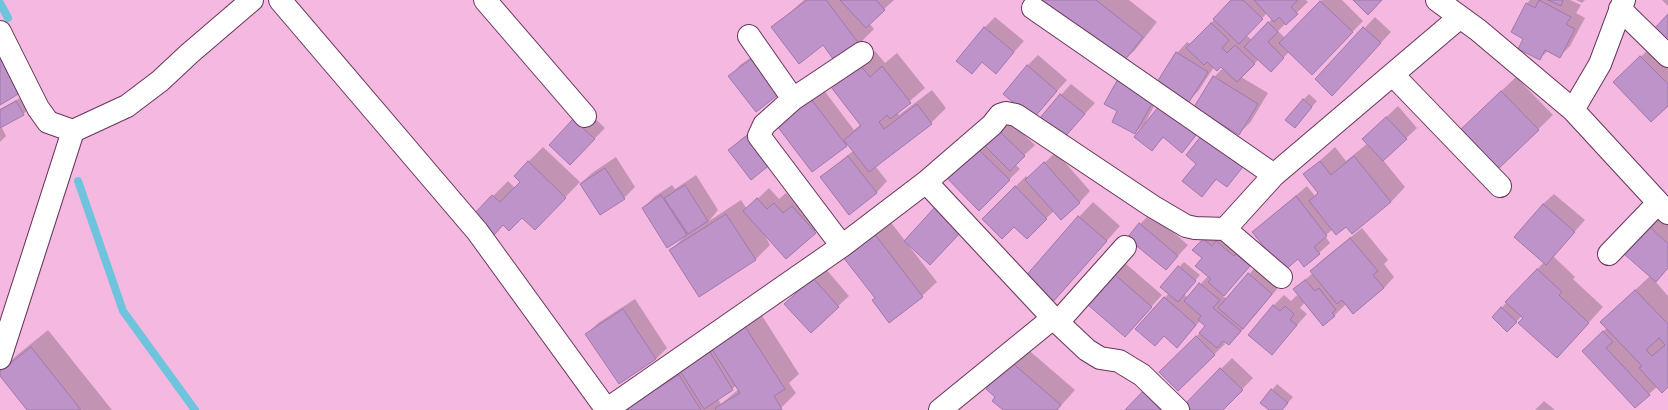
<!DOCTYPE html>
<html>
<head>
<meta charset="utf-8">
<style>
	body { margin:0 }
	canvas { display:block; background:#f4b8e1 }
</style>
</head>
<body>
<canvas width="1668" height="410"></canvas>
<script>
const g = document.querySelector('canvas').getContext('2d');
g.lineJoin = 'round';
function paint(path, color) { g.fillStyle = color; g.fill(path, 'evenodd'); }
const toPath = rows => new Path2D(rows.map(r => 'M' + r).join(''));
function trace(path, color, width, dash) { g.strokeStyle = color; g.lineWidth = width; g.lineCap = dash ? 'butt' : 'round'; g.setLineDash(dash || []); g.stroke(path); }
paint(toPath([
	[804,0,894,0,869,23,874,29,859,44,823,44,772,28],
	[1039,0,1129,0,1157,22,1135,50,1120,64],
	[1233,0,1306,0,1308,2,1278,31,1285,38,1322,0,1342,0,1363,21,1312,73,1289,52,1271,70,1259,59,1241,77,1268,93,1250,123,1239,133,1219,123,1256,152,1226,186,1217,179,1202,195,1197,163,1206,132,1217,120,1200,109,1210,119,1182,152,1164,137,1152,149,1145,123,1135,133,1158,81,1177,53,1187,42,1191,44],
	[1267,13,1273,18,1252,40,1246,35],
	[1221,66,1223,68,1214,77,1195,107,1188,102,1199,90,1214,67],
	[1165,86,1164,102,1145,123],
	[1530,0,1570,0,1581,5,1576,13,1585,18,1570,46,1559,57,1548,51,1539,59,1525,39,1527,3],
	[1576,0,1585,0,1582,3],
	[1662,0,1668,0,1668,6],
	[995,17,1024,41,996,72,983,61,972,73,984,28],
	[1375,17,1391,32,1343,83,1316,79],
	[1652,46,1668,62,1668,104,1625,72],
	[763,49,789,83,730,76,740,65],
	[875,51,885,63,897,53,925,88,897,112,899,115,932,90,946,108,931,123,875,166,887,181,877,192,849,213,821,177,853,151,848,144,812,171,778,126,823,89,854,130,861,124,847,73],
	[1038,55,1067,80,1033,118,1027,66],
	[1516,77,1553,115,1495,171,1473,118],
	[1071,84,1095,103,1063,138,1040,118],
	[1309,94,1317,101,1300,121,1303,100],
	[22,97,29,109,23,114,1,126,6,136,0,142,0,109],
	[1398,106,1417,128,1383,160,1405,187,1391,202,1346,225,1333,229,1325,236,1330,243,1319,253,1299,258,1253,232,1307,186,1315,196,1319,192,1305,174,1335,147,1346,161,1368,143,1363,139],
	[585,109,605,128,570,164],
	[1008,119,1035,145,1015,164,1020,169,979,209,946,176],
	[761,124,783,152,730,150,741,139],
	[543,147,580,182,549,214,522,217,503,224,474,215,508,181,515,188,521,182,528,162],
	[1056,152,1090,191,1080,202,1061,219,1054,211,1027,237,1014,225,983,219,1026,176,1028,178],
	[616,157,635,187,624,198,600,214,581,183,592,173],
	[696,175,718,210,709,221,741,200,747,209,769,188,779,199,786,193,795,203,803,196,826,221,786,258,763,232,770,245,755,260,671,250,684,237,643,208,654,197,672,185,675,189],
	[1554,194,1585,220,1553,256,1575,277,1573,279,1603,307,1571,342,1522,316,1507,330,1493,317,1544,262,1543,204],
	[1093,202,1120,226,1052,302,1079,217],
	[1151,213,1188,245,1166,269,1140,224],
	[1660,216,1668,223,1668,268,1655,281,1668,296,1668,386,1657,387,1649,394,1594,340,1607,328,1616,308,1650,276,1625,254],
	[889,220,937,282,922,296,876,297,845,257],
	[1214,228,1260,254,1223,296,1227,299,1259,263,1283,282,1240,333,1229,344,1222,340,1225,344,1178,390,1160,372,1207,326,1201,320,1177,346,1164,336,1137,329,1169,293,1179,267,1184,262,1200,275,1184,294,1188,298,1208,276,1203,258,1194,250],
	[1362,228,1388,260,1384,264,1394,277,1384,288,1346,304,1334,316,1305,302,1300,308,1307,314,1271,354,1273,306,1284,295,1291,301,1297,295,1300,298,1294,289,1313,273,1311,271,1322,260],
	[1125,263,1162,295,1125,336,1088,304],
	[825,268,849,296,811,331,786,304],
	[635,299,667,348,656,359,587,334,598,323],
	[759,311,799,374,789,383,796,393,781,408,777,410,623,410],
	[736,386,739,389,721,404,718,399],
	[48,330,112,410,29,410,0,372,16,356],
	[1025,347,1075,390,1057,410,1004,410,996,397,987,389],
	[1232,358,1253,378,1222,410,1192,410,1186,404],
	[1277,384,1293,397,1282,410,1271,410,1272,390],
	[1544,401,1555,410,1535,410]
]), '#0003');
trace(toPath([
	[0,3,8,18],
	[78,181,123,311,195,410]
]), '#6ec4dc', 8);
const building = toPath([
	[807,0,826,0,860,45,836,63,823,45,799,64,771,27,807,0],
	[840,0,876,0,885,10,866,28,840,0],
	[1037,0,1096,0,1143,37,1121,65,1037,0],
	[1231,0,1243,0,1263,19,1239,44,1213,19,1231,0],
	[1254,0,1298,0,1291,7,1298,14,1286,25,1279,17,1274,22,1254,0],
	[1353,0,1382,0,1368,15,1353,0],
	[1539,0,1571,17,1566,24,1575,29,1560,58,1545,50,1540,60,1518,49,1523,39,1511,32,1526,3,1535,8,1539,0],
	[1548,0,1563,0,1561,6,1548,0],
	[1320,1,1353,32,1312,75,1279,43,1320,1],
	[1668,14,1668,44,1653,30,1668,14],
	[1268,22,1278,32,1268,42,1284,58,1271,72,1244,47,1268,22],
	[1211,23,1229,40,1222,48,1227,53,1235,45,1255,64,1237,82,1221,67,1217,71,1207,62,1204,65,1186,48,1211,23],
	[984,27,1014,52,996,74,982,62,972,74,956,61,984,27],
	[1363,27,1381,43,1332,96,1315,79,1363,27],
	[1176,52,1208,72,1189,102,1157,82,1176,52],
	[0,56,20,93,0,105,0,56],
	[1640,56,1668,84,1668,106,1651,122,1613,82,1640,56],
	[751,59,779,94,756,112,728,76,751,59],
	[860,65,870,77,882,66,911,103,890,119,887,115,879,122,884,129,917,104,932,124,869,172,844,140,861,126,831,87,860,65],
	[1027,65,1057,91,1033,119,1003,94,1027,65],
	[1213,76,1258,104,1239,135,1194,107,1213,76],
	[1119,77,1156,96,1135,134,1112,122,1117,111,1104,104,1119,77],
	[1501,91,1539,130,1495,172,1457,133,1501,91],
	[1060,94,1085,114,1063,139,1039,119,1060,94],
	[811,99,847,146,812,172,777,126,811,99],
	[1303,99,1312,107,1295,128,1285,120,1303,99],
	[16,101,24,115,0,128,0,110,16,101],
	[1163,101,1200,130,1182,153,1163,137,1152,151,1134,137,1163,101],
	[1386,117,1407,139,1383,161,1362,139,1386,117],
	[573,119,595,139,570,165,549,145,573,119],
	[997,129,1025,156,1010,171,982,143,997,129],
	[1205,131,1246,163,1227,187,1216,179,1202,197,1182,181,1196,164,1186,155,1205,131],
	[749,134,772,163,751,180,728,150,749,134],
	[975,146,1010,180,979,211,945,176,975,146],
	[848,156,877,193,849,215,820,177,848,156],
	[1354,156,1391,202,1352,234,1346,227,1336,235,1309,201,1318,193,1303,174,1320,161,1331,175,1354,156],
	[528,161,566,198,535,230,522,218,509,231,503,225,494,235,473,215,492,195,500,202,520,182,514,176,528,161],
	[1044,162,1080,203,1061,220,1025,180,1044,162],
	[605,168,625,199,600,215,580,184,605,168],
	[685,185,708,221,688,234,664,198,685,185],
	[1015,186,1047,219,1027,239,1014,227,1002,239,982,219,1015,186],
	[661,195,687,235,667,248,642,208,661,195],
	[1296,196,1327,236,1314,247,1320,254,1304,267,1298,259,1284,271,1252,232,1296,196],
	[757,198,767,209,774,203,783,213,792,206,816,233,786,259,743,211,757,198],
	[1543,204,1575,232,1546,265,1514,237,1543,204],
	[936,206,962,231,930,265,904,241,936,206],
	[726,214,756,260,699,297,669,250,726,214],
	[1078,216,1107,241,1052,303,1024,278,1078,216],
	[1139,223,1178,256,1166,270,1127,238,1139,223],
	[1649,226,1668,244,1668,268,1656,282,1624,254,1649,226],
	[874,233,923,297,889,323,872,300,875,298,843,257,874,233],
	[1350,238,1378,271,1373,275,1384,288,1353,314,1342,300,1337,304,1310,271,1350,238],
	[1203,239,1212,246,1216,241,1234,256,1236,254,1250,266,1224,296,1208,282,1211,279,1195,266,1202,258,1192,250,1203,239],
	[1178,266,1196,281,1178,302,1160,287,1178,266],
	[1537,269,1562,292,1559,295,1589,323,1557,358,1518,323,1523,318,1505,302,1537,269],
	[1113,273,1152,307,1125,337,1087,304,1113,273],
	[1248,273,1272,294,1243,329,1218,308,1248,273],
	[813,278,839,307,811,333,784,304,813,278],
	[1305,280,1315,291,1319,288,1336,310,1332,313,1335,316,1323,326,1293,289,1305,280],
	[1199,283,1220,300,1213,308,1241,331,1229,345,1223,341,1217,348,1199,333,1205,326,1198,320,1201,316,1184,301,1199,283],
	[1635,290,1668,324,1668,387,1662,393,1639,368,1642,366,1600,322,1635,290],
	[1659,338,1665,345,1652,356,1646,350,1659,338],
	[1164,297,1196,325,1177,348,1164,336,1155,346,1135,329,1164,297],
	[1273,305,1280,311,1285,306,1294,314,1290,320,1297,325,1272,355,1248,335,1273,305],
	[1501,307,1517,322,1507,332,1492,317,1501,307],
	[623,309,656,359,619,384,585,334,623,309],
	[744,325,785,389,774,396,782,409,779,410,716,410,715,408,740,393,710,346,744,325],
	[1603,331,1613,342,1606,348,1650,395,1635,408,1582,351,1603,331],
	[1196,336,1215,355,1178,391,1159,372,1196,336],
	[31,347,81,410,27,410,0,376,0,371,31,347],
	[710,352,733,390,704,409,680,371,710,352],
	[1010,361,1061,405,1057,410,1003,410,992,401,995,397,986,389,1010,361],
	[1220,368,1243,390,1223,410,1191,410,1185,404,1220,368],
	[679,375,701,410,623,410,661,386,679,375],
	[1145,389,1167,410,1125,410,1145,389],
	[1271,389,1288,403,1282,410,1269,410,1260,403,1271,389]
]);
paint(building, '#bd93c9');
trace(building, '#a078ab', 1);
const minor = toPath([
	[280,0,477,231,607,410],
	[485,0,585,116],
	[1437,0,1478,30,1573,110,1668,213],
	[1033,8,1274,175],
	[1620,9,1668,56],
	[0,32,38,108,48,122,73,131,127,106,160,81,190,53,252,0],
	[749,36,793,99],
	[1393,75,1500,186],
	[1573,110,1600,64,1624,0],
	[926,182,1053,318,940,410],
	[842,246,759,136,764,125,793,99,862,53],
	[1609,254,1658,203],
	[1281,277,1225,229,1274,175,1460,17],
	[1053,318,1087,350,1100,358,1119,361,1142,375,1178,410],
	[1058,322,1125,247],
	[0,358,73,131],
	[606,410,842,246,926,182,992,125,1000,115,1006,113,1016,115,1152,206,1186,226,1195,228,1225,229]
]);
trace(minor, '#673559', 24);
trace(minor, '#fff', 22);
</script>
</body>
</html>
